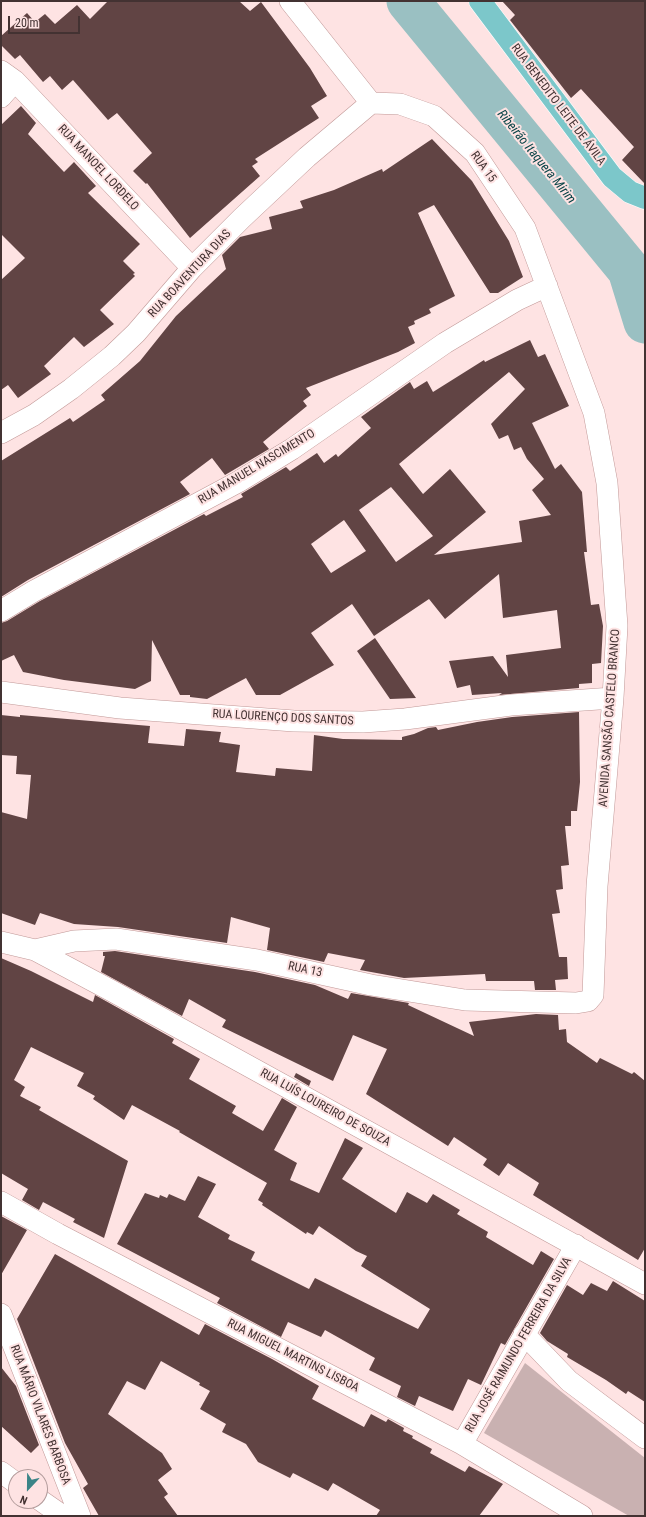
<!DOCTYPE html>
<html>
<head>
<meta charset="utf-8">
<style>
	body { margin:0 }
	#map { position:relative; width:646px; height:1517px; overflow:hidden; background:#fee3e3; font-family:"Roboto Condensed",sans-serif }
	canvas { display:block }
	.frame { position:absolute; inset:0; border:2px solid #433232; pointer-events:none }
	.north { position:absolute; left:8px; top:1469px; width:40px; height:40px; box-sizing:border-box; background:#fee3e3; border:1px solid #b39c9c; border-radius:50%; rotate:202deg; font-size:11px; font-weight:700; line-height:16px; text-align:center; color:#433232 }
	.north::after { content:''; display:block; margin:auto; width:14px; height:18px; background:#3b8487; clip-path:polygon(50% 0,100% 100%,50% 72%,0 100%) }
	.scale { position:absolute; left:8px; top:16px; width:72px; height:18px; box-sizing:border-box; border:2px solid #433232; border-top:0; padding-left:5px; font-size:12px; line-height:14px; white-space:nowrap; color:#433232; -webkit-text-stroke:3px #fee3e3; paint-order:stroke }
</style>
</head>
<body>
<div id="map">
<canvas width="646" height="1517"></canvas>
<div class="frame"></div>
<div class="north">N</div>
<div class="scale">20 m</div>
</div>
<script>
const g = document.querySelector('canvas').getContext('2d');
g.lineJoin = 'round';
function paint(path, color) { g.fillStyle = color; g.fill(path, 'evenodd'); }
const toPath = rows => new Path2D(rows.map(r => 'M' + r).join(''));
function trace(path, color, width, dash) { g.strokeStyle = color; g.lineWidth = width; g.lineCap = dash ? 'butt' : 'round'; g.setLineDash(dash || []); g.stroke(path); }
function label(font, color, halo, rows, align = 'center') {
  g.font = font + ' "Roboto Condensed",sans-serif'; g.lineWidth = 4; g.setLineDash([]); g.textBaseline = 'middle'; g.strokeStyle = halo; g.fillStyle = color; for (const [text, x, y, turn = 0] of rows) {
    g.save(); g.translate(x, y); g.rotate((+turn || 0) * Math.PI / 180); g.textAlign = isNaN(turn) ? turn : align; if (halo) g.strokeText(text, 0, 0); g.fillText(text, 0, 0); g.restore();
  }
}
paint(toPath([
	[525,1363,645,1458,645,1516,629,1516,484,1433]
]), '#c9b1b1');
trace(toPath([
	[408,1,629,270,645,322]
]), '#9ac0c2', 43);
paint(toPath([
	[108,1,239,1,250,11,261,2,310,68,327,96,311,106,319,118,255,159,258,162,252,166,260,176,190,238,147,183,146,184,133,171,152,153,117,113,108,120,73,80,62,90,50,76,43,82,20,55,15,59,1,45,1,36,27,13,35,22,45,14,55,24,77,5,90,19],
	[502,1,645,1,645,184,622,160,634,147,581,89,571,98,510,20,515,15],
	[21,106,36,123,28,134,64,172,74,162,96,186,88,193,140,244,123,261,135,273,133,274,135,276,100,310,114,324,84,347,74,337,44,366,51,374,18,398,8,385,1,390,1,280,25,258,1,234,1,125],
	[432,139,472,181,509,241,523,277,498,293,490,293,434,205,418,213,455,296,429,309,431,313,414,321,415,324,408,327,415,343,398,352,306,388,311,395,303,401,307,406,263,442,269,449,225,475,212,458,180,482,190,494,28,580,1,597,1,461,70,418,73,422,105,400,101,395,140,361,176,316,226,269,222,255,240,237,272,229,269,217,303,208,300,201,334,190,382,169,383,172],
	[530,340,538,357,545,354,569,406,532,423,555,469,561,464,582,492,587,552,584,552,591,605,599,604,603,626,601,663,592,664,592,683,579,684,579,688,499,695,502,693,472,695,470,685,457,688,449,661,493,656,508,677,506,655,561,648,557,610,503,618,499,574,445,619,429,599,374,636,352,604,311,633,334,665,280,695,256,695,246,678,207,699,190,697,190,695,180,695,152,640,151,681,135,689,64,680,23,672,14,655,1,661,1,623,7,621,40,601,204,514,206,516,243,497,241,494,286,467,290,471,317,453,324,463,336,454,338,457,371,428,361,417,410,382,414,389,427,381,433,392,484,360,485,362],
	[509,372,525,389,491,424,499,439,508,435,514,450,521,447,527,459,544,479,532,490,551,515,519,521,522,542,434,555,486,512,450,469,423,494,399,464],
	[391,487,433,536,396,562,359,510],
	[344,520,366,551,331,573,311,544],
	[375,638,416,698,390,699,357,651],
	[579,712,580,782,577,811,571,811,571,826,565,826,569,865,561,866,563,889,556,890,560,913,552,914,559,957,567,957,568,979,555,980,556,990,535,990,534,981,486,981,485,974,404,978,360,970,365,960,328,953,324,962,267,950,270,928,231,917,227,943,118,927,74,924,40,913,35,925,1,913,1,812,27,819,31,775,16,774,17,756,1,755,1,715,20,717,20,715,150,726,148,743,184,746,186,729,221,732,219,742,240,745,236,772,275,776,276,768,312,771,314,735,343,739,402,740,402,737,414,734,428,728,436,727,438,730,477,722,512,717],
	[115,951,255,972,315,985,348,999,351,993,409,1003,408,1005,474,1036,469,1022,536,1014,558,1015,559,1030,566,1029,567,1042,597,1063,600,1058,632,1074,634,1072,645,1081,645,1248,638,1260,533,1195,539,1183,508,1163,499,1176,483,1165,487,1159,454,1137,448,1146,366,1094,387,1049,353,1035,333,1081,222,1027,226,1020,189,999,182,1016,101,972,105,956,103,956,103,952],
	[1,958,31,971,93,1002,95,995,174,1039,172,1043,200,1059,189,1079,236,1106,232,1113,263,1131,282,1098,297,1107,274,1150,297,1163,290,1180,319,1193,345,1138,363,1148,342,1179,396,1213,407,1192,427,1203,433,1194,460,1210,457,1214,488,1232,486,1237,533,1265,541,1251,554,1259,505,1345,501,1343,481,1385,468,1379,453,1411,419,1396,415,1406,397,1397,401,1386,369,1370,375,1358,325,1330,321,1337,288,1322,281,1337,217,1303,220,1298,117,1244,145,1193,159,1198,160,1195,167,1198,169,1194,185,1201,198,1176,216,1184,198,1217,230,1235,228,1239,255,1252,251,1260,309,1289,315,1278,418,1329,430,1309,361,1266,367,1256,356,1251,319,1226,313,1235,307,1232,306,1234,262,1205,263,1203,258,1200,267,1183,179,1132,180,1131,132,1105,124,1120,93,1099,95,1096,77,1086,84,1073,31,1047,14,1080,25,1087,20,1096,41,1107,39,1110,128,1161,104,1238,73,1222,75,1219,43,1202,39,1210,22,1200,28,1189,1,1173],
	[296,1073,311,1081,309,1086,294,1077],
	[1,1216,27,1230,1,1275],
	[55,1254,199,1335,205,1324,272,1359,319,1386,312,1399,364,1427,371,1414,386,1422,388,1419,404,1428,403,1431,413,1436,412,1438,432,1449,430,1453,465,1472,469,1466,503,1484,479,1516,376,1516,380,1510,333,1483,328,1491,293,1473,290,1478,258,1462,246,1444,222,1432,226,1424,200,1409,210,1391,199,1385,200,1383,161,1361,145,1390,127,1381,108,1414,162,1453,172,1469,158,1480,168,1494,164,1497,178,1516,99,1516,83,1488,88,1484,65,1443,17,1319],
	[613,1281,645,1301,645,1402,628,1391,626,1394,606,1380,567,1357,568,1354,547,1341,540,1333,567,1285,583,1295,591,1283,607,1291],
	[1,1367,16,1386,39,1445,31,1453,1,1426]
]), '#614444');
const street = toPath([
	[290,1,371,103],
	[1,71,15,81,192,268],
	[1,97,15,81],
	[1,433,34,415,71,389,112,356,136,333,192,268,242,218,307,157,371,103],
	[1,611,34,591,238,482,292,449,445,343,517,300,547,286],
	[1,692,120,708,294,721,363,722,405,719,511,705,613,698],
	[1,942,35,950,112,991,645,1284],
	[35,950,74,941,116,939,257,960,371,985,465,1000,576,1003,588,1001,593,995,597,886,613,698,617,626,607,483,594,413,525,228,475,153,434,116,400,104,371,103],
	[1,1202,58,1234,462,1444,582,1516],
	[1,1314,80,1516],
	[524,1334,569,1381,645,1438],
	[462,1444,576,1245],
	[1,1472,16,1483],
	[40,1500,63,1516]
]);
const primary = toPath([
	[480,1,612,177,630,192,645,198]
]);
trace(street, '#c19897', 22);
trace(primary, '#fff', 23);
trace(street, '#fff', 21);
trace(primary, '#7cc7ca', 22);
label('12px', '#433232', '#fee3e3', [
	["RUA BENEDITO LEITE DE ÁVILA",558,105,53],
	["RUA 15",483,167,54],
	["RUA MANOEL LORDELO",98,168,47],
	["RUA BOAVENTURA DIAS",190,274,-47],
	["RUA MANUEL NASCIMENTO",257,467,-31],
	["RUA LOURENÇO DOS SANTOS",283,718,3],
	["AVENIDA SANSÃO CASTELO BRANCO",610,718,-86],
	["RUA 13",305,970,12],
	["RUA LUÍS LOUREIRO DE SOUZA",325,1108,29],
	["RUA JOSÉ RAIMUNDO FERREIRA DA SILVA",519,1345,-60],
	["RUA MIGUEL MARTINS LISBOA",293,1356,27],
	["RUA MÁRIO VILARES BARBOSA",40,1415,69]
]);
label('italic 13px', '#084447', '#fee3e3', [
	["Ribeirão Itaquera Mirim",536,157,51]
]);
</script>
</body>
</html>
